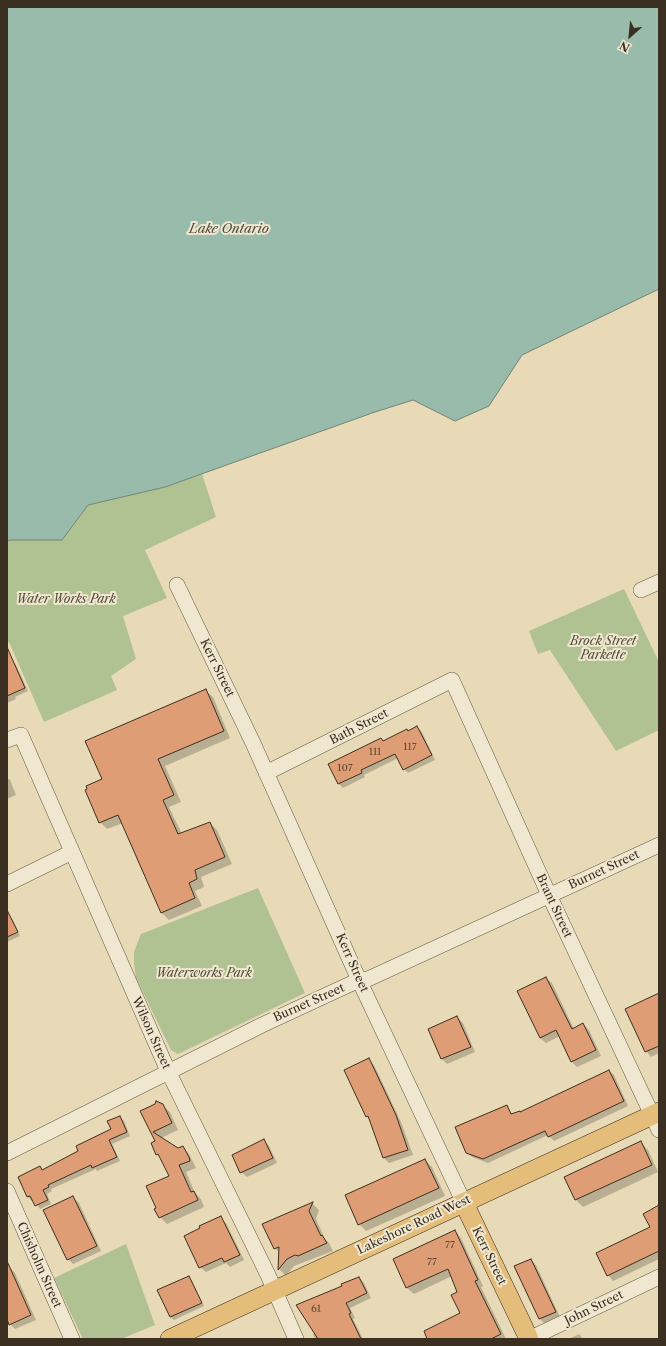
<!DOCTYPE html>
<html>
<head>
<meta charset="utf-8">
<style>
	body { margin:0 }
	#map { position:relative; width:666px; height:1346px; overflow:hidden; background:#e8dab6; font-family:"Libre Caslon Text",serif }
	canvas { display:block }
	.frame { position:absolute; inset:0; border:8px solid #3b2f21; pointer-events:none }
	.north { position:absolute; left:610px; top:16px; width:40px; height:40px; -webkit-text-stroke:3px #f0e7d0; paint-order:stroke; rotate:207deg; font-size:11px; font-weight:700; line-height:16px; text-align:center; color:#3b2f21 }
	.north::after { content:''; display:block; margin:auto; width:14px; height:18px; background:#3b2f21; clip-path:polygon(50% 0,100% 100%,50% 72%,0 100%) }
</style>
</head>
<body>
<div id="map">
<canvas width="666" height="1346"></canvas>
<div class="frame"></div>
<div class="north">N</div>
</div>
<script>
const g = document.querySelector('canvas').getContext('2d');
g.lineJoin = 'round';
function paint(path, color) { g.fillStyle = color; g.fill(path, 'evenodd'); }
const toPath = rows => new Path2D(rows.map(r => 'M' + r).join(''));
function trace(path, color, width, dash) { g.strokeStyle = color; g.lineWidth = width; g.lineCap = dash ? 'butt' : 'round'; g.setLineDash(dash || []); g.stroke(path); }
function label(font, color, halo, rows, align = 'center') {
  g.font = font + ' "Libre Caslon Text",serif'; g.lineWidth = 4; g.setLineDash([]); g.textBaseline = 'middle'; g.strokeStyle = halo; g.fillStyle = color; for (const [text, x, y, turn = 0] of rows) {
    g.save(); g.translate(x, y); g.rotate((+turn || 0) * Math.PI / 180); g.textAlign = isNaN(turn) ? turn : align; if (halo) g.strokeText(text, 0, 0); g.fillText(text, 0, 0); g.restore();
  }
}
paint(toPath([
	[202,474,216,517,145,550,167,598,123,616,136,659,111,676,117,690,44,722,9,642,7,643,7,542,9,540,62,540,88,505,165,487],
	[624,589,659,662,659,730,616,751,550,650,538,654,529,631],
	[258,888,305,993,178,1054,171,1050,136,978,134,962,134,952,141,934],
	[126,1244,155,1325,121,1339,83,1339,54,1278]
]), '#b0c192');
const water = toPath([
	[7,7,659,7,659,289,522,355,489,406,455,421,413,400,375,412,165,487,88,505,62,540,9,540,7,542,7,7]
]);
paint(water, '#98bbab');
trace(water, '#738374', 1);
paint(toPath([
	[12,661,16,665,28,691,15,697,16,699,7,703,7,664],
	[205,690,213,697,230,738,165,766,181,802,169,807,182,834,210,823,217,830,232,864,201,877,204,887,195,891,202,906,169,920,162,913,123,823,107,829,100,822,103,779],
	[417,727,422,732,435,760,408,773,404,769,398,758,364,775,365,777,343,788,338,783,383,742],
	[7,778,10,780,16,795,7,799],
	[9,916,13,920,20,936,7,942,7,917],
	[546,978,552,983,574,1029,583,1024,589,1030,601,1056,577,1067,572,1062,560,1036,546,1043,540,1038],
	[659,995,659,1053,651,1057,646,1051],
	[457,1017,463,1023,475,1052,447,1064,442,1059,429,1030],
	[369,1060,374,1065,401,1122,413,1155,389,1163,384,1158,370,1119,367,1116],
	[609,1071,614,1075,628,1106,554,1141,548,1135,488,1163,472,1157,467,1152,506,1106,513,1115,521,1113],
	[162,1105,170,1112,178,1130,161,1138,178,1149,182,1147,189,1154,196,1168,186,1172,195,1193,201,1199,204,1207,167,1224,160,1217,170,1177,161,1157,157,1154,156,1141,142,1111],
	[120,1117,124,1121,130,1136,112,1144,120,1161,97,1171,96,1169,51,1189,52,1191,47,1194,51,1204,40,1209,34,1200,32,1201,28,1197,19,1177,40,1167,43,1170,80,1152,112,1129],
	[264,1140,269,1146,277,1163,247,1177,241,1172],
	[641,1143,648,1150,658,1172,583,1207,576,1200,566,1178],
	[425,1160,432,1167,445,1196,366,1231,359,1224],
	[73,1197,79,1203,101,1251,73,1264,68,1259],
	[312,1203,319,1210,316,1219,325,1239,329,1243,333,1251,294,1266,286,1276,279,1269,280,1253,275,1248],
	[659,1206,659,1259,613,1281,608,1275,651,1227],
	[220,1217,226,1223,244,1260,230,1267,226,1263,206,1272,200,1267],
	[455,1231,461,1238,483,1286,481,1287,506,1339,429,1339,461,1314,459,1292,452,1276,414,1294,407,1288,395,1260],
	[531,1260,536,1265,560,1317,545,1324,540,1319],
	[7,1264,15,1273,36,1320,15,1329,10,1324,7,1317],
	[188,1277,192,1281,204,1306,174,1320,170,1317],
	[359,1278,364,1283,371,1298,350,1308,355,1318,353,1319,363,1339,315,1339,313,1334,316,1333,344,1287],
	[579,1334,583,1339,569,1339]
]), '#0003');
const building = toPath([
	[7,647,25,688,7,696,7,647],
	[206,689,224,731,158,759,174,795,163,800,178,834,210,822,225,857,195,870,197,879,189,883,195,898,161,913,118,815,99,823,85,790,87,789,86,786,102,779,85,741,206,689],
	[417,726,432,755,403,770,395,754,361,770,362,773,338,784,328,764,381,738,383,741,407,729,408,731,417,726],
	[7,910,18,932,7,937,7,910],
	[546,977,572,1029,583,1023,596,1050,571,1062,556,1030,540,1038,517,991,546,977],
	[659,993,659,1046,645,1052,625,1009,659,993],
	[457,1016,471,1047,441,1059,428,1029,457,1016],
	[369,1058,396,1115,408,1150,383,1158,368,1116,366,1117,344,1070,369,1058],
	[609,1070,624,1101,548,1137,545,1131,483,1159,466,1153,455,1127,507,1105,511,1114,520,1111,520,1112,609,1070],
	[156,1101,163,1104,172,1123,153,1132,178,1148,183,1146,189,1157,190,1161,179,1165,191,1192,194,1191,198,1200,159,1218,154,1209,156,1208,146,1186,169,1176,158,1154,156,1155,151,1143,155,1141,140,1111,155,1104,156,1101],
	[120,1116,127,1132,109,1140,117,1157,92,1168,91,1165,48,1185,49,1187,43,1190,48,1200,35,1206,30,1196,27,1197,18,1177,40,1166,42,1170,78,1151,76,1146,111,1129,107,1121,120,1116],
	[264,1139,273,1158,240,1173,232,1155,264,1139],
	[641,1141,652,1165,575,1200,564,1177,641,1141],
	[425,1159,439,1188,358,1225,345,1195,425,1159],
	[73,1196,97,1246,67,1260,43,1210,73,1196],
	[313,1202,309,1211,321,1236,322,1235,327,1243,298,1256,295,1255,287,1259,278,1270,279,1247,274,1249,262,1224,313,1202],
	[659,1205,659,1251,607,1276,596,1253,650,1227,643,1214,659,1205],
	[221,1216,240,1255,224,1262,222,1258,199,1268,184,1236,200,1228,199,1226,221,1216],
	[455,1230,478,1280,475,1281,501,1334,491,1339,427,1339,424,1331,460,1313,451,1295,457,1292,448,1269,406,1288,393,1259,455,1230],
	[531,1259,556,1312,539,1319,514,1266,531,1259],
	[7,1261,31,1315,9,1325,7,1319,7,1261],
	[189,1276,202,1303,170,1317,157,1290,189,1276],
	[359,1277,367,1293,346,1303,351,1313,349,1314,361,1339,318,1339,296,1305,342,1286,341,1284,359,1277]
]);
paint(building, '#df9d75');
trace(building, '#3b2f21', 1);
const minor = toPath([
	[177,585,253,743,359,980,464,1203],
	[641,590,659,582],
	[7,740,21,735,168,1071,268,1275,296,1339],
	[266,773,452,680,549,895,659,1130],
	[7,884,72,852],
	[7,1153,262,1025,359,980,368,979,659,845],
	[7,1191,72,1339],
	[529,1339,659,1277]
]);
const major = toPath([
	[464,1203,529,1339],
	[170,1339,659,1112]
]);
trace(minor, '#665a46', 16);
trace(major, '#3b2f21', 20);
trace(minor, '#f0e7d0', 15);
trace(major, '#e4bd7b', 19);
label('10px', '#644a36', null, [
	["117",410,747],
	["111",375,752],
	["107",345,768],
	["77",450,1245],
	["77",432,1262],
	["61",316,1309]
]);
label('italic 12px', '#524c38', '#f0e7d0', [
	["Water Works Park",66,600],
	["Brock Street",603,642],
	["Parkette",603,656],
	["Waterworks Park",204,974]
]);
label('12px', '#3b2f21', '#f0e7d0', [
	["Kerr Street",217,668,64],
	["Bath Street",359,727,-27],
	["Burnet Street",604,870,-25],
	["Brant Street",554,906,65],
	["Kerr Street",352,963,66],
	["Burnet Street",309,1003,-24],
	["Wilson Street",151,1033,66],
	["Lakeshore Road West",414,1225,-25],
	["Kerr Street",489,1256,64],
	["Chisholm Street",39,1265,66],
	["John Street",594,1308,-26]
]);
label('italic 13px', '#4e4b3d', '#f0e7d0', [
	["Lake Ontario",229,229]
]);
</script>
</body>
</html>
